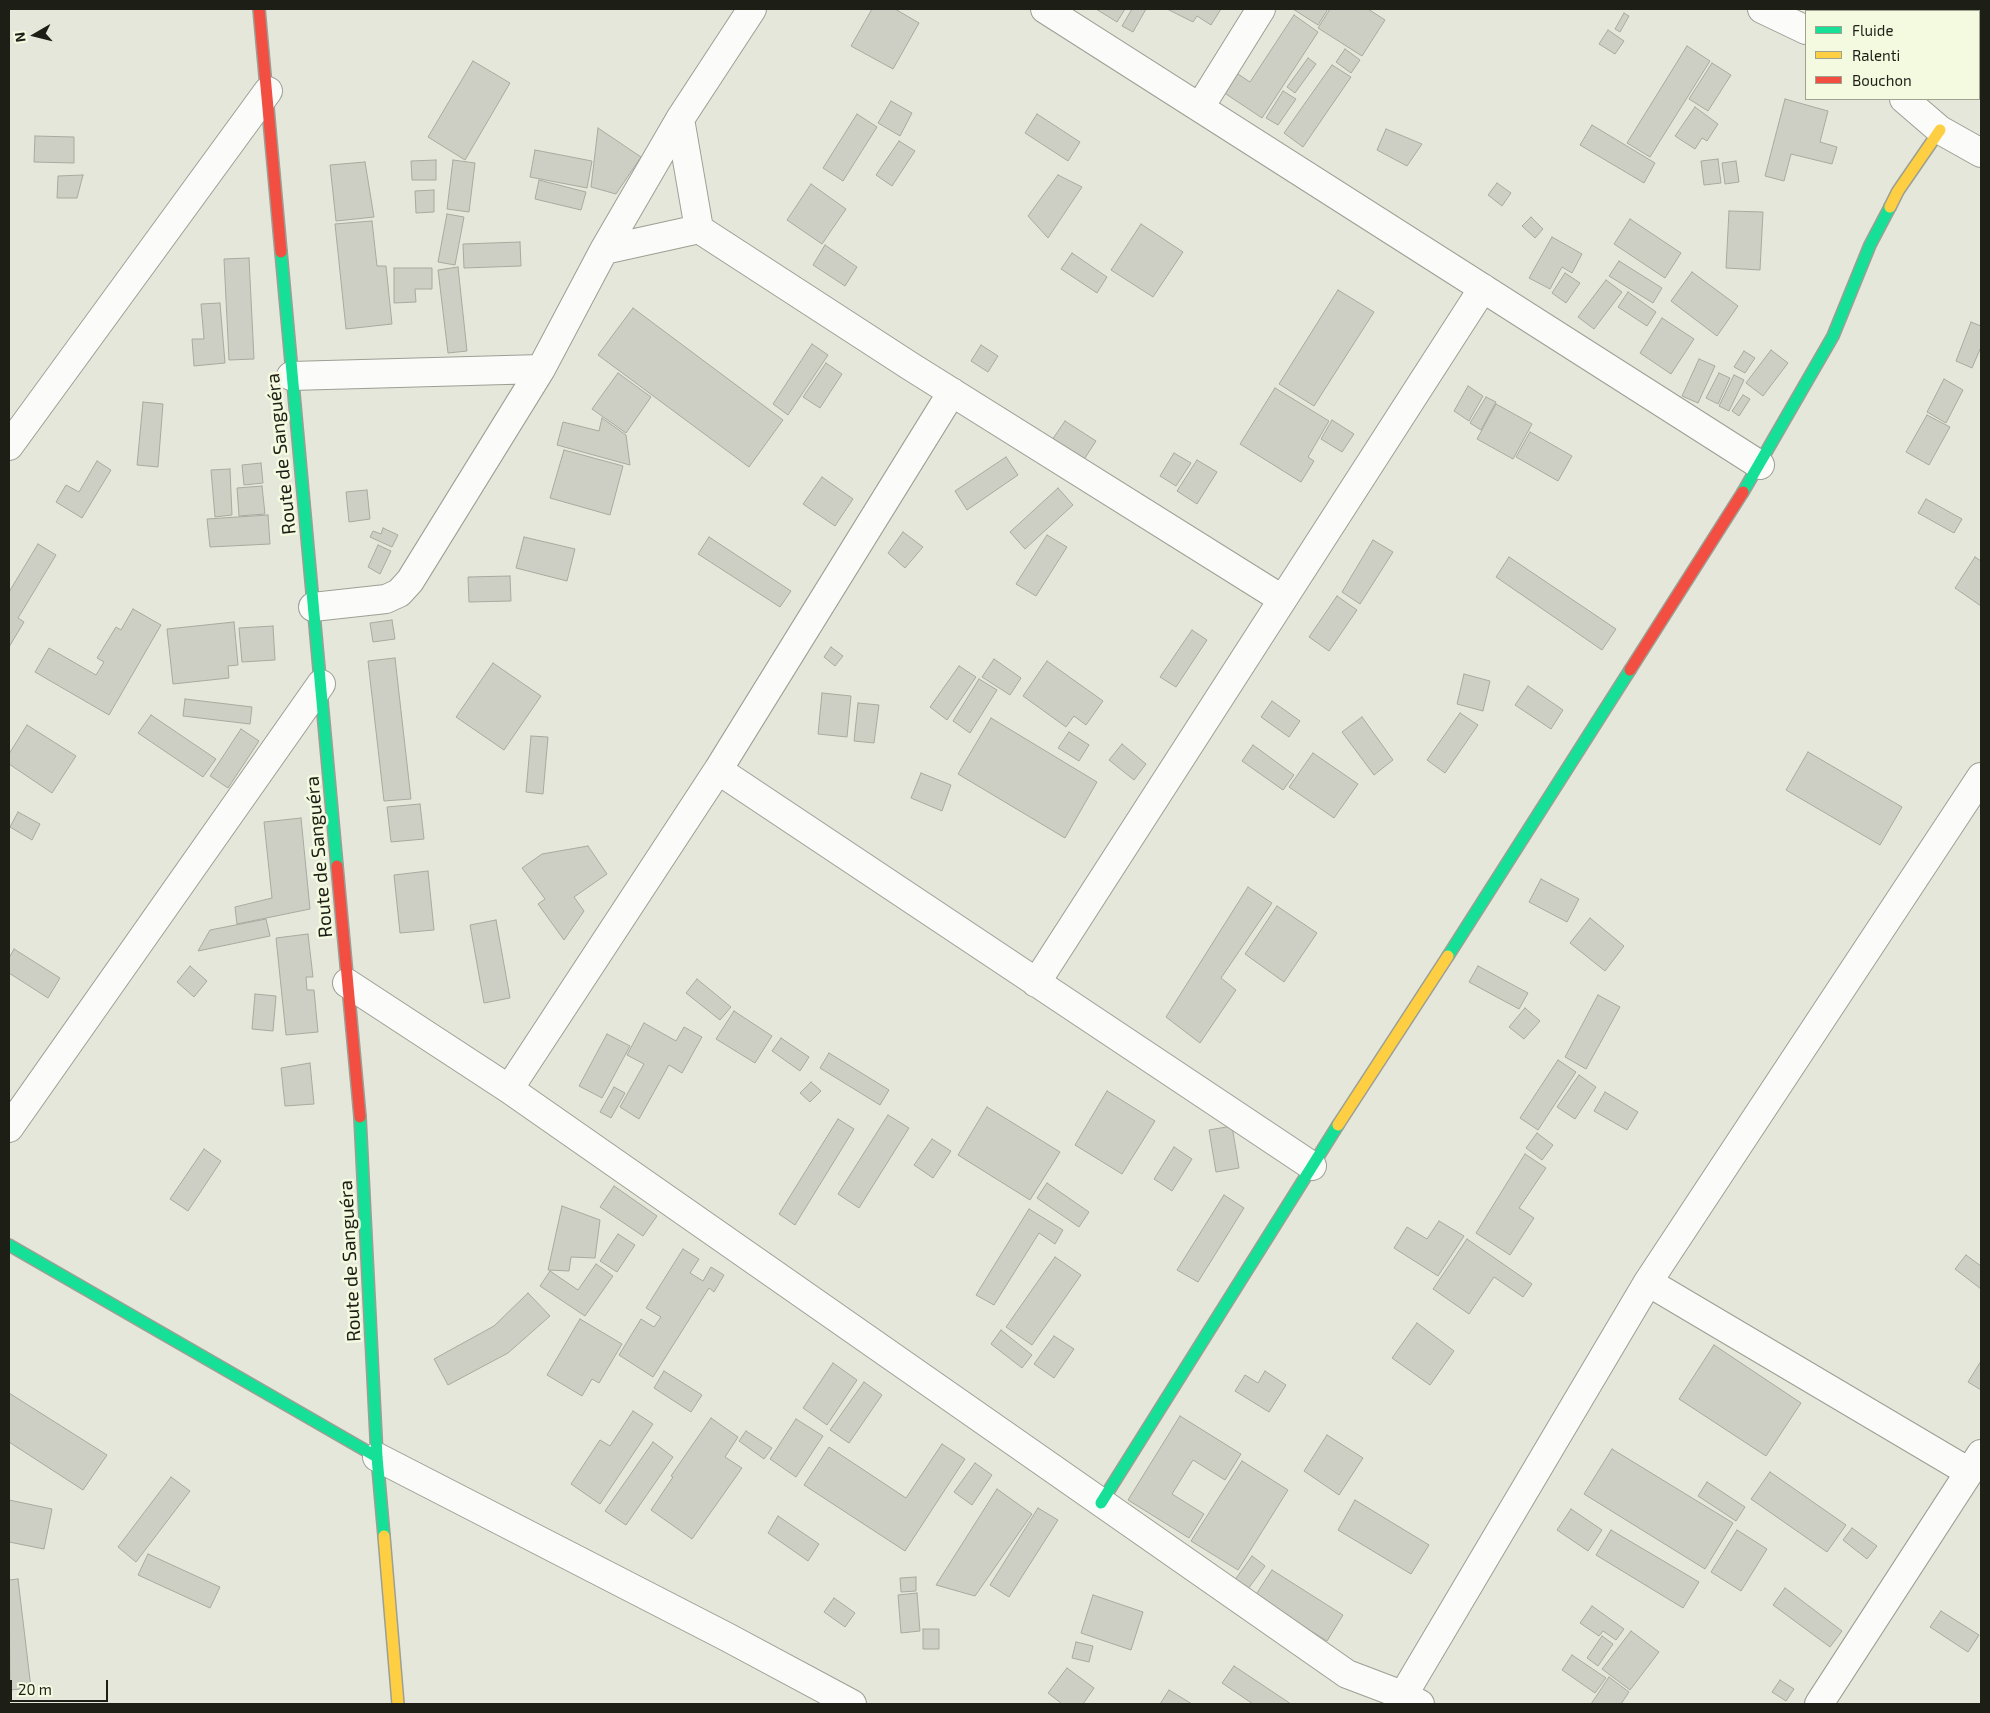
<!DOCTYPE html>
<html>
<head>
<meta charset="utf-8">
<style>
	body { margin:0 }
	#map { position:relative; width:1990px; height:1713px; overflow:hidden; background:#e4e7d9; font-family:"Exo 2",sans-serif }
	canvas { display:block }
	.frame { position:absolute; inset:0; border:10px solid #1d1f16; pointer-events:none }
	.legend { position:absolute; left:1805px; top:10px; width:175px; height:90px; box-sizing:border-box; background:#f4fae0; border:1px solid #9ea28f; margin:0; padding:6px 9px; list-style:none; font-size:15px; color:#1d1f16 }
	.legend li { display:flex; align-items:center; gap:10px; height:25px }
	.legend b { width:25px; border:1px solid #9ea28f }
	.north { position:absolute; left:10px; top:10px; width:50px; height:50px; -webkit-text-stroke:4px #f4fae0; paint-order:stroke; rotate:262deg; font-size:14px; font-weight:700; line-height:20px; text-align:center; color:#1d1f16 }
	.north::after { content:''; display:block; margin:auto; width:18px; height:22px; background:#1d1f16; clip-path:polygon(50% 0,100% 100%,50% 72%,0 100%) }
	.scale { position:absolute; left:10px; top:1680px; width:98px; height:22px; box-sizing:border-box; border:2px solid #1d1f16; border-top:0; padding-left:6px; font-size:15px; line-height:18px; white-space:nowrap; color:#1d1f16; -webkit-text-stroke:4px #f4fae0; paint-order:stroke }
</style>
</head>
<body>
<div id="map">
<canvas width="1990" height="1713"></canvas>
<div class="frame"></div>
<ul class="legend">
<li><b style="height:6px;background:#16e098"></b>Fluide</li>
<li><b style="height:6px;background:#ffcf43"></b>Ralenti</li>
<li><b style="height:6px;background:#f24e42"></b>Bouchon</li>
</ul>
<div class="north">N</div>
<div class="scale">20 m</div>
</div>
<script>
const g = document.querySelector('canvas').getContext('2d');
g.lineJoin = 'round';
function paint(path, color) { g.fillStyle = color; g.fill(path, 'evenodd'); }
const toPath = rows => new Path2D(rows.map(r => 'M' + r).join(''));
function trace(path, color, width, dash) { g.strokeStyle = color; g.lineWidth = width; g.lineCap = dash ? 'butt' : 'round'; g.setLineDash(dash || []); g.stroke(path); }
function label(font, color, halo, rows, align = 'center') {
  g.font = font + ' "Exo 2",sans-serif'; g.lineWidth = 5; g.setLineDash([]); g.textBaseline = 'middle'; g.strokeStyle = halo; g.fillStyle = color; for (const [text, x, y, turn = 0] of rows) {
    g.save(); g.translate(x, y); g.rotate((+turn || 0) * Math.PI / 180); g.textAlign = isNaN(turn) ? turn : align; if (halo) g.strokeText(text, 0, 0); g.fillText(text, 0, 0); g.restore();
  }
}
const building = toPath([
	[872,9,895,9,919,23,893,69,851,46,872,9],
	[1096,9,1125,9,1117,22,1096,9],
	[1132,9,1146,9,1133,32,1122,26,1132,9],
	[1167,9,1221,9,1211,25,1197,16,1193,22,1167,9],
	[1293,9,1328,9,1318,25,1293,9],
	[1330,9,1368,9,1385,20,1362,56,1318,28,1330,9],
	[1890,9,1918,9,1916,11,1888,11,1890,9],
	[1624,13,1629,16,1620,32,1615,29,1624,13],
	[1294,15,1318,32,1262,118,1223,92,1235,72,1250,82,1294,15],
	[1608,30,1624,41,1615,54,1599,44,1608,30],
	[1687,46,1710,61,1650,157,1627,143,1687,46],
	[1345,49,1360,60,1351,73,1336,62,1345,49],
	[1308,58,1316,64,1295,93,1287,87,1308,58],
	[473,61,510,83,465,160,428,137,473,61],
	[1712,63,1731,75,1708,111,1689,99,1712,63],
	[1332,65,1351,77,1303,147,1284,133,1332,65],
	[1283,91,1296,99,1278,125,1266,118,1283,91],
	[1785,99,1828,111,1820,142,1837,147,1832,164,1791,154,1784,181,1765,176,1785,99],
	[891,101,912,113,900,136,878,123,891,101],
	[1695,107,1718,124,1707,141,1702,138,1695,149,1675,136,1695,107],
	[857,114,877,127,843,181,823,168,857,114],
	[1037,114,1080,142,1068,161,1025,133,1037,114],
	[1592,125,1655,163,1644,183,1580,145,1592,125],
	[598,128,641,157,616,194,591,187,598,128],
	[1386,129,1422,144,1407,166,1377,150,1386,129],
	[35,136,74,137,74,163,34,162,35,136],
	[899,141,915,151,892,186,876,175,899,141],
	[535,150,592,161,587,188,530,177,535,150],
	[1718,159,1721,183,1704,185,1701,161,1718,159],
	[436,160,436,180,412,180,411,161,436,160],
	[453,160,475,163,469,212,447,209,453,160],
	[1736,161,1739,182,1725,184,1722,163,1736,161],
	[365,162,374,217,336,221,330,165,365,162],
	[83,175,77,198,57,198,58,176,83,175],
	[1058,175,1082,187,1048,238,1028,216,1058,175],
	[539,180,586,192,581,210,535,199,539,180],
	[1497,183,1511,193,1502,206,1488,195,1497,183],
	[811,184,846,209,822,244,787,220,811,184],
	[434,190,434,212,416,213,415,191,434,190],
	[1729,211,1763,212,1760,270,1726,268,1729,211],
	[447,214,464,217,455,265,438,262,447,214],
	[1531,217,1543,229,1535,238,1522,226,1531,217],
	[1630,219,1681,253,1665,278,1614,244,1630,219],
	[372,221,377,266,386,266,392,324,346,329,335,224,372,221],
	[1141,224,1183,252,1153,297,1111,270,1141,224],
	[1552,237,1582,254,1572,273,1562,267,1550,289,1529,278,1552,237],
	[520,242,521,266,464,268,463,244,520,242],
	[825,245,857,267,845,286,813,265,825,245],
	[1072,253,1107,277,1097,293,1061,269,1072,253],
	[249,258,254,359,229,360,224,259,249,258],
	[1619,261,1662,288,1653,303,1609,276,1619,261],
	[458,267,467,351,448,353,438,270,458,267],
	[394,268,432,268,432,289,415,289,416,302,394,303,394,268],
	[1692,272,1738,306,1717,336,1671,301,1692,272],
	[1565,273,1580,283,1566,303,1552,293,1565,273],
	[1606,280,1622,292,1594,329,1578,317,1606,280],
	[1338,290,1374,312,1314,406,1279,384,1338,290],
	[1628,292,1656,312,1647,326,1618,307,1628,292],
	[220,303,225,363,194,366,192,339,204,339,201,304,220,303],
	[633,308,783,420,749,467,598,355,633,308],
	[1662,318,1694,339,1671,374,1640,353,1662,318],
	[1971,322,1981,326,1981,347,1972,368,1956,361,1971,322],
	[812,344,828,355,788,415,773,404,812,344],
	[981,345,998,356,988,372,971,361,981,345],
	[1771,350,1788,363,1763,396,1746,383,1771,350],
	[1744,351,1755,358,1745,373,1734,367,1744,351],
	[1699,359,1715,366,1698,403,1682,396,1699,359],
	[826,363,842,374,820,408,803,397,826,363],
	[618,373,651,397,626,433,592,409,618,373],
	[1719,373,1730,378,1718,404,1706,398,1719,373],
	[1734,375,1744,380,1729,411,1719,406,1734,375],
	[1944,379,1963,390,1946,423,1927,412,1944,379],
	[1468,386,1483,396,1469,421,1454,411,1468,386],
	[1275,388,1329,421,1308,457,1314,461,1301,482,1240,444,1275,388],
	[1743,395,1750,399,1739,416,1732,411,1743,395],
	[1486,397,1496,402,1481,430,1470,423,1486,397],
	[143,402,163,404,158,467,137,465,143,402],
	[1496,404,1532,424,1513,459,1477,439,1496,404],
	[1927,415,1950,427,1929,465,1906,452,1927,415],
	[602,418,626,435,630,465,557,445,563,422,599,431,602,418],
	[1332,420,1354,434,1342,452,1321,439,1332,420],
	[1065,421,1096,441,1083,461,1052,440,1065,421],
	[1530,432,1572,456,1558,481,1516,457,1530,432],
	[564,450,623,466,610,515,550,498,564,450],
	[1174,453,1191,463,1176,486,1160,476,1174,453],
	[1006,457,1018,475,967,510,955,491,1006,457],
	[1197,460,1217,472,1197,504,1177,491,1197,460],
	[97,461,111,470,82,518,56,502,66,485,79,492,97,461],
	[261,463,263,483,244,485,242,465,261,463],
	[230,469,232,515,215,517,211,470,230,469],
	[822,477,853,499,835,526,803,504,822,477],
	[262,486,265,514,239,516,237,488,262,486],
	[1058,488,1073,505,1025,549,1010,532,1058,488],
	[367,490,370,519,349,522,346,492,367,490],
	[1926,499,1962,519,1954,533,1918,513,1926,499],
	[268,515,270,544,210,547,207,519,268,515],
	[383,528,398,535,392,547,370,537,373,531,381,534,383,528],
	[903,532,923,547,905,568,888,553,903,532],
	[1047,535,1067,547,1036,596,1016,584,1047,535],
	[524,537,575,549,567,581,516,568,524,537],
	[709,537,791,591,780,607,698,554,709,537],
	[1373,540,1393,552,1360,604,1342,592,1373,540],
	[38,544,56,555,18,618,24,622,9,647,9,592,38,544],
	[378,545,391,551,380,574,368,567,378,545],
	[1509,557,1616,629,1602,650,1496,577,1509,557],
	[1975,557,1981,561,1981,606,1955,588,1975,557],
	[510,576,511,601,469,602,468,577,510,576],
	[1337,596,1357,610,1329,651,1309,637,1337,596],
	[133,609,161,625,109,715,35,672,49,648,96,675,104,662,97,658,116,627,121,630,133,609],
	[392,620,395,639,373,642,370,623,392,620],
	[234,622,238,665,228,666,229,678,173,684,167,629,234,622],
	[273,626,275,660,242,662,239,628,273,626],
	[1192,630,1207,640,1176,687,1160,677,1192,630],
	[831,647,843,656,835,666,824,657,831,647],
	[395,658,411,799,384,801,368,661,395,658],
	[994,659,1021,678,1010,695,982,677,994,659],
	[1047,661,1103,701,1086,725,1074,716,1066,727,1023,696,1047,661],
	[493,663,541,696,504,750,456,717,493,663],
	[959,666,976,677,947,720,930,707,959,666],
	[1464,674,1490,681,1483,711,1457,704,1464,674],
	[979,679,997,690,970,733,953,721,979,679],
	[1528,686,1563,710,1551,729,1515,705,1528,686],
	[822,693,851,696,847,737,818,734,822,693],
	[185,699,252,707,250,724,183,716,185,699],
	[1272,701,1300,721,1289,737,1261,717,1272,701],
	[858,703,879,705,874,743,854,741,858,703],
	[1460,713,1478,725,1445,773,1427,760,1460,713],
	[151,715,216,759,203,777,138,733,151,715],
	[1362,717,1393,760,1374,775,1342,732,1362,717],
	[991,718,1097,782,1065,838,958,774,991,718],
	[27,725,76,756,52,793,9,764,9,754,27,725],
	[241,729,259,741,228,788,210,776,241,729],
	[1069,732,1089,745,1079,761,1058,748,1069,732],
	[531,736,548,737,543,794,526,792,531,736],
	[1122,744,1146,764,1134,780,1109,760,1122,744],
	[1253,745,1294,775,1283,790,1242,761,1253,745],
	[1808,752,1902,807,1880,845,1786,790,1808,752],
	[1313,753,1358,784,1334,818,1289,787,1313,753],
	[921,773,951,785,942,811,911,798,921,773],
	[420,804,424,839,391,842,387,807,420,804],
	[18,812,40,824,32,840,10,827,18,812],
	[301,818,310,909,237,924,235,907,272,898,264,822,301,818],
	[588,846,607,874,574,897,584,911,564,940,538,904,545,899,522,868,542,854,588,846],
	[428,871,434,930,400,933,394,875,428,871],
	[1541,879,1579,899,1567,922,1529,902,1541,879],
	[1248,887,1272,903,1221,978,1236,990,1200,1043,1166,1017,1248,887],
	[1277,906,1317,933,1284,982,1245,954,1277,906],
	[1590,918,1624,946,1605,971,1570,943,1590,918],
	[266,919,270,936,198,951,210,930,266,919],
	[496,920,510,998,484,1003,470,925,496,920],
	[308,934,313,977,306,977,307,990,314,990,318,1032,286,1035,276,938,308,934],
	[14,949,60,978,48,998,9,973,9,958,14,949],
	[190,966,207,981,194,997,177,982,190,966],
	[1478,966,1528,993,1519,1009,1469,982,1478,966],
	[697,979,731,1007,720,1020,686,993,697,979],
	[255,994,276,996,273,1031,252,1029,255,994],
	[1598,995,1620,1007,1586,1069,1565,1057,1598,995],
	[1525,1008,1540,1021,1524,1039,1509,1027,1525,1008],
	[734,1011,772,1036,755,1063,716,1039,734,1011],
	[644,1023,676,1041,684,1027,702,1037,682,1073,669,1065,639,1119,620,1107,644,1064,627,1055,644,1023],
	[607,1034,630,1046,602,1098,579,1086,607,1034],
	[781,1038,809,1057,800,1071,772,1051,781,1038],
	[829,1053,889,1090,880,1105,820,1068,829,1053],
	[1558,1060,1576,1072,1538,1130,1520,1118,1558,1060],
	[310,1063,314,1104,285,1106,281,1068,310,1063],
	[1579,1075,1596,1087,1575,1119,1557,1107,1579,1075],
	[811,1082,821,1091,810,1102,800,1093,811,1082],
	[614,1087,625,1093,611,1118,600,1112,614,1087],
	[1107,1091,1155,1121,1122,1174,1075,1145,1107,1091],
	[1605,1092,1638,1112,1627,1130,1594,1111,1605,1092],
	[987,1107,1060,1152,1030,1200,958,1155,987,1107],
	[888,1115,909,1128,859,1208,838,1194,888,1115],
	[838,1119,854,1129,795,1225,779,1214,838,1119],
	[1232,1126,1239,1168,1216,1172,1209,1130,1232,1126],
	[1537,1133,1553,1145,1542,1160,1526,1148,1537,1133],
	[932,1139,951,1151,933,1178,914,1165,932,1139],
	[1174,1147,1192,1159,1172,1191,1154,1179,1174,1147],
	[204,1149,221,1161,188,1211,170,1199,204,1149],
	[1525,1154,1546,1168,1519,1208,1534,1218,1510,1255,1476,1233,1525,1154],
	[1047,1183,1089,1212,1079,1227,1037,1198,1047,1183],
	[614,1186,657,1216,643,1236,600,1207,614,1186],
	[1224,1195,1244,1208,1198,1282,1177,1270,1224,1195],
	[562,1206,600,1220,595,1258,571,1257,569,1271,548,1270,562,1206],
	[1029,1209,1063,1230,1055,1244,1039,1233,994,1305,976,1295,1029,1209],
	[1439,1221,1464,1236,1438,1276,1394,1248,1407,1227,1427,1239,1439,1221],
	[618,1234,635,1245,617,1272,600,1261,618,1234],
	[1467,1239,1532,1284,1523,1297,1494,1277,1469,1314,1433,1289,1467,1239],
	[683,1249,699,1259,690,1273,703,1281,711,1267,724,1275,714,1292,709,1288,653,1377,619,1355,641,1319,654,1327,661,1317,646,1308,683,1249],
	[1966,1255,1981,1266,1981,1289,1955,1269,1966,1255],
	[1055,1257,1081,1275,1032,1345,1006,1327,1055,1257],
	[596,1264,613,1276,585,1316,540,1286,550,1271,578,1290,596,1264],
	[528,1293,550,1316,508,1353,448,1385,434,1359,494,1326,528,1293],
	[580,1319,622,1344,599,1383,592,1379,582,1396,547,1375,580,1319],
	[1417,1323,1454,1351,1430,1385,1392,1358,1417,1323],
	[1001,1330,1032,1355,1022,1368,991,1344,1001,1330],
	[1054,1336,1074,1349,1054,1378,1034,1364,1054,1336],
	[1714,1345,1801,1403,1766,1456,1679,1399,1714,1345],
	[1981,1361,1981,1390,1968,1382,1981,1361],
	[833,1363,857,1380,827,1425,803,1408,833,1363],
	[664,1371,702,1395,691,1412,654,1388,664,1371],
	[1265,1371,1286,1385,1269,1412,1235,1391,1245,1375,1258,1383,1265,1371],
	[864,1382,882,1395,849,1443,830,1430,864,1382],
	[9,1393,107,1455,83,1490,9,1442,9,1393],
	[633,1411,653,1424,600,1504,571,1484,600,1440,610,1446,633,1411],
	[1180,1416,1241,1454,1225,1480,1193,1460,1172,1494,1204,1514,1189,1538,1128,1500,1180,1416],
	[711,1418,738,1437,725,1457,742,1468,692,1539,651,1510,673,1477,671,1476,711,1418],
	[796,1419,823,1436,796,1477,770,1459,796,1419],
	[746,1431,772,1448,764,1459,739,1441,746,1431],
	[1327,1435,1363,1458,1339,1495,1304,1471,1327,1435],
	[653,1442,673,1457,626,1525,605,1511,653,1442],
	[942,1444,965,1459,905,1551,804,1485,829,1447,906,1498,942,1444],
	[1612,1449,1733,1523,1705,1569,1584,1494,1612,1449],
	[1242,1461,1288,1490,1238,1570,1191,1541,1242,1461],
	[975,1463,992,1475,972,1505,954,1492,975,1463],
	[1770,1472,1846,1525,1827,1552,1751,1499,1770,1472],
	[171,1477,190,1491,136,1562,118,1547,171,1477],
	[1707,1482,1745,1507,1736,1521,1698,1496,1707,1482],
	[997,1489,1032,1514,975,1596,936,1585,997,1489],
	[9,1500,52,1509,44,1549,9,1542,9,1500],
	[1355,1500,1429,1545,1411,1574,1338,1530,1355,1500],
	[1038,1508,1058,1520,1009,1597,990,1585,1038,1508],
	[1571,1509,1602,1530,1588,1551,1557,1530,1571,1509],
	[778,1516,819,1544,808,1561,768,1533,778,1516],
	[1852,1528,1877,1546,1867,1559,1843,1540,1852,1528],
	[1611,1530,1699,1582,1683,1608,1596,1555,1611,1530],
	[1737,1530,1767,1549,1741,1591,1711,1572,1737,1530],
	[148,1554,220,1587,210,1608,138,1575,148,1554],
	[1252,1556,1265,1566,1245,1593,1232,1584,1252,1556],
	[1272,1570,1343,1615,1327,1641,1255,1596,1272,1570],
	[916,1577,916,1591,901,1592,900,1578,916,1577],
	[18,1579,31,1688,10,1690,9,1580,18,1579],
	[1785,1588,1842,1631,1830,1647,1773,1605,1785,1588],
	[917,1593,920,1631,901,1633,898,1595,917,1593],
	[1093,1595,1143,1612,1131,1650,1081,1633,1093,1595],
	[834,1598,855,1613,845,1627,824,1612,834,1598],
	[1592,1606,1624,1629,1616,1640,1603,1631,1599,1636,1580,1623,1592,1606],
	[1941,1611,1979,1635,1968,1652,1930,1627,1941,1611],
	[923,1629,939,1629,939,1649,923,1649,923,1629],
	[1631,1631,1659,1652,1630,1690,1602,1669,1631,1631],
	[1602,1636,1613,1644,1598,1666,1587,1658,1602,1636],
	[1076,1642,1093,1646,1089,1662,1072,1658,1076,1642],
	[1572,1655,1606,1678,1595,1693,1562,1670,1572,1655],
	[1234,1666,1291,1704,1253,1704,1222,1683,1234,1666],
	[1067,1668,1094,1688,1083,1704,1062,1704,1048,1693,1067,1668],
	[1609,1677,1629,1692,1621,1704,1591,1704,1609,1677],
	[1780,1680,1794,1689,1786,1701,1772,1692,1780,1680],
	[1169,1690,1192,1704,1160,1704,1169,1690]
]);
paint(building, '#cdcfc4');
trace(building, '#a8aaa0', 1);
const street = toPath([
	[1045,9,1760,465],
	[1762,9,1806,30],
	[1904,99,1940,130,1981,153],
	[1200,107,1261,9],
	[680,119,699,229],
	[604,250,699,229,910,366,1282,599],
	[291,376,541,369],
	[9,446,268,91],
	[313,607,386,599,399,593,410,581,541,369,604,250,680,119,752,9],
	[718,770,1312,1166],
	[347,983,509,1089,1347,1674,1405,1696,1420,1704],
	[1036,983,1483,288],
	[509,1089,718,770,952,392],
	[9,1128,321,684],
	[1648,1282,1969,1472],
	[377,1457,727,1637,852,1704],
	[1398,1704,1648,1282,1981,777],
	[1819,1704,1981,1454]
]);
const fast = toPath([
	[281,252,337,866],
	[1743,492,1833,336,1870,245,1890,207],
	[1448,956,1630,670],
	[360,1117,377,1457,384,1536],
	[9,1245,377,1457],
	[1101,1503,1338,1125]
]);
const slow = toPath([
	[1890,207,1898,191,1940,130],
	[1338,1125,1448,956],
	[384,1536,398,1704]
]);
const jam = toPath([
	[259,9,281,252],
	[1630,670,1743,492],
	[337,866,360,1117]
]);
trace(street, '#9c9f94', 30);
trace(fast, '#9c9f94', 14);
trace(slow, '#9c9f94', 14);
trace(jam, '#9c9f94', 14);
trace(street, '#fbfbf9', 28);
trace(fast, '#16e098', 11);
trace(slow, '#ffcf43', 11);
trace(jam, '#f24e42', 11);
label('19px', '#1d1f16', '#f4fae0', [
	["Route de Sanguéra",281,454,-96],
	["Route de Sanguéra",319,857,-95],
	["Route de Sanguéra",350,1261,-93]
]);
</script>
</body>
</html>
